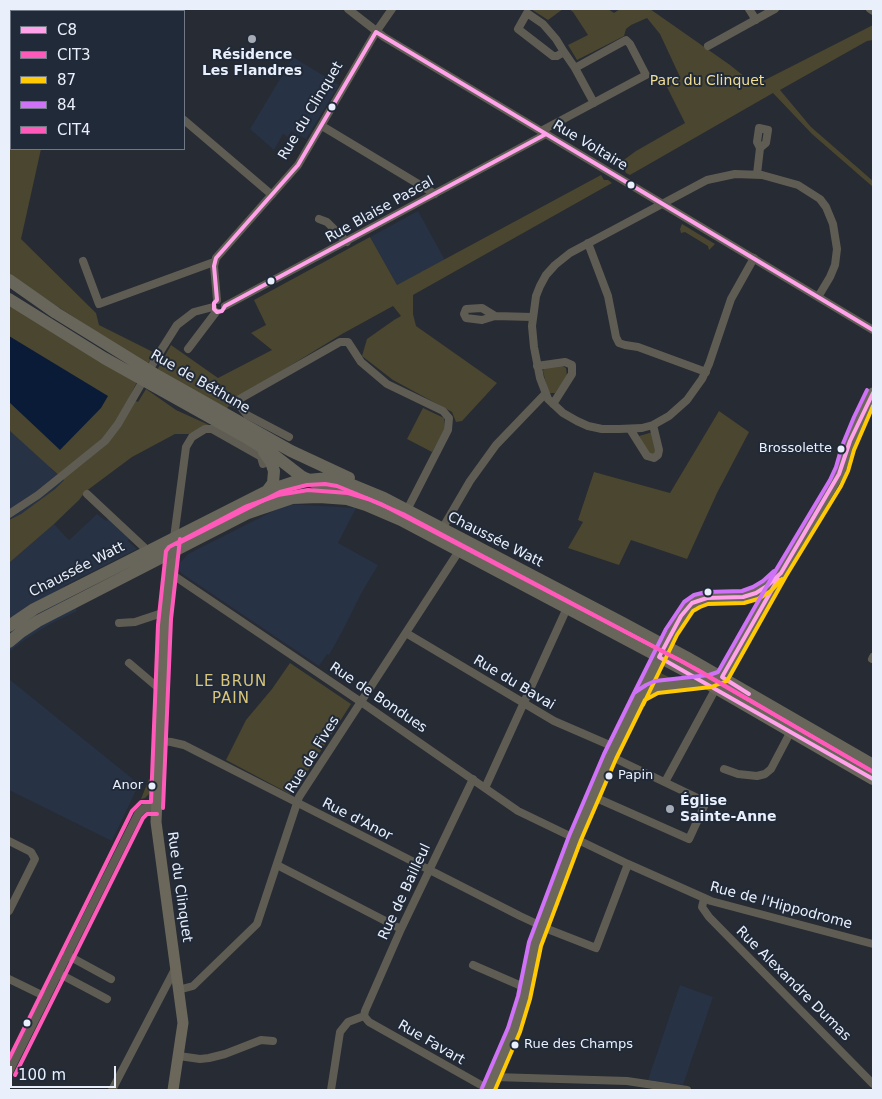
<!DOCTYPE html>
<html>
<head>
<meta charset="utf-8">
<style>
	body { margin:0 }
	#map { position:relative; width:882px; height:1099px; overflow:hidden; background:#272b33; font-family:"DejaVu Sans",sans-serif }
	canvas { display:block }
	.frame { position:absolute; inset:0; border:10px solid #eaf0fb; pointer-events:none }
	.legend { position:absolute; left:10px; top:10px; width:175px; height:140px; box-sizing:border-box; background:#212a39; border:1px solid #717987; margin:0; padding:6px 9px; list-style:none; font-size:15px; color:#eaf0fb }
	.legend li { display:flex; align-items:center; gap:10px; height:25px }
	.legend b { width:25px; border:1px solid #717987 }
	.scale { position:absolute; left:10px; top:1066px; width:106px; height:22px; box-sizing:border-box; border:2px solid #eaf0fb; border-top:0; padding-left:6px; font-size:15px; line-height:18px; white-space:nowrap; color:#eaf0fb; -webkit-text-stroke:4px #212a39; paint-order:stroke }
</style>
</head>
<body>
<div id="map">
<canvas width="882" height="1099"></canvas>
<div class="frame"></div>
<ul class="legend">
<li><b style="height:6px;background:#ffa2ea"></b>C8</li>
<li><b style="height:6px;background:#ff5aba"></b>CIT3</li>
<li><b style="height:6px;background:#ffc904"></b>87</li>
<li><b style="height:6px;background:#cf72f7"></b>84</li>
<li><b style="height:6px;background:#ff5aba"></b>CIT4</li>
</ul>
<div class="scale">100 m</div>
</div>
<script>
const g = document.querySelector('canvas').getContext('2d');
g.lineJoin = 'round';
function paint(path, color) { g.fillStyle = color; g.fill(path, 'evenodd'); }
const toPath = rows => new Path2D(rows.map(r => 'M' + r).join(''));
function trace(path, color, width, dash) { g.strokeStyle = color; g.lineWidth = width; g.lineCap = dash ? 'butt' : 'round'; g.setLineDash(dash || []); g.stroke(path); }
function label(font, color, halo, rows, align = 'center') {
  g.font = font + ' "DejaVu Sans",sans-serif'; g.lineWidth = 4; g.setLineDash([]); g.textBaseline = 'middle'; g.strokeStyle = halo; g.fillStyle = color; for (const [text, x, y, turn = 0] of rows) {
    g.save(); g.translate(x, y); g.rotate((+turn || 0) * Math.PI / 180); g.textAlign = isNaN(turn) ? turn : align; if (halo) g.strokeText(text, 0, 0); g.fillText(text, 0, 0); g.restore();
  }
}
paint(toPath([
	[293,57,339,85,306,139,291,131,288,137,283,134,274,150,250,129],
	[418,211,445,260,397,285,370,237],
	[9,334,51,469,64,480,55,489,21,514,9,520],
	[287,504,356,508,338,543,378,565,362,592,342,632,329,655,327,654,319,666,181,573,177,566,188,554],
	[97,514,106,521,109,518,130,537,128,541,137,549,64,586,77,611,50,624,23,641,9,652,9,563,54,524,69,540],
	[9,679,139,784,112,841,9,790],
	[680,985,713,997,683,1085,648,1080]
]), '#273245');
paint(toPath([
	[531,9,563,9,548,20],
	[569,9,608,9,614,13,620,9,650,9,730,65,755,85,873,25,873,40,867,41,780,90,811,127,873,181,873,187,812,134,773,93,630,175,626,173,621,162,636,151,685,123,667,87,680,77,660,34,647,18,631,25,626,29,624,36,577,60,568,45,588,35,573,12],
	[9,93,11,96,11,149,41,149,21,239,96,313,99,325,155,353,147,365,9,275],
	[601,175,604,180,608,180,612,183,413,295,413,314,416,326,497,383,462,421,456,422,452,412,393,380,362,356,367,339,394,320,401,316,393,306,342,334,234,400,238,410,229,406,226,409,157,370,171,345,218,378,272,350,251,333,266,325,254,300,370,237,397,285],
	[682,224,715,244,709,250,708,246,685,232,681,233,680,229],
	[9,304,137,382,129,398,138,402,146,389,176,410,209,425,189,434,175,434,132,457,85,492,79,500,54,524,9,563,9,520,21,514,55,489,64,480,9,430],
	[561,365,566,368,567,376,555,393,550,393,548,392,543,371,544,368],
	[423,408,444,418,445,429,432,452,407,439],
	[719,411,749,432,717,493,687,559,631,540,619,565,568,548,583,522,578,520,594,472,670,493],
	[653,432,657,448,654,455,649,454,639,436],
	[290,663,351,704,295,791,290,794,226,760,246,720,272,689],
	[657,671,678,682,651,684],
	[149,779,152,780,151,792,145,798,141,799]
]), '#4b462f');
paint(toPath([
	[9,336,108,396,101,408,60,450,9,402]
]), '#0a1b38');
trace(toPath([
	[77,9,79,11],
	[348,9,384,37,873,330],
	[749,9,756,20],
	[870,9,873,11],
	[708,46,775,9],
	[564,52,557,56,553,56,518,29,527,13,543,24,556,39,564,52,575,68,594,103],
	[184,120,272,195],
	[322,126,435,194],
	[541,131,646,75,630,44,626,40,575,68],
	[757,174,760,148,766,143,768,130,759,128,757,142,760,148],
	[319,219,327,222,347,242],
	[588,243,608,296,616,337,619,343,625,345,638,347,706,372],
	[754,258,731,299,709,364,702,379,687,400,669,416,653,425,642,428,619,429,602,429,588,426,577,421,563,413,548,399,540,378,534,347,532,326,536,296,540,286,546,275,555,265,570,253,707,180,735,174,762,175,798,185,820,199,826,207,833,224,837,249,835,265,830,277,818,297],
	[83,261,99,304,214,262],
	[217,300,214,266,216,258,298,165,376,32,392,9],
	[225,306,546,134],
	[495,316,482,320,466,318,464,314,466,309,482,308,495,316,532,317],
	[188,349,216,312],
	[537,366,565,362,572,365,572,374,553,404],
	[630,429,647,456,654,458,658,455,659,450,653,425],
	[289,437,247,415,236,401,340,342,348,342,361,362,387,384,443,411,449,418,448,430,407,510],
	[87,494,148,551],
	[9,514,38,495,105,441,118,424,158,355,177,325,194,312,213,307],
	[442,529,470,481,496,445,545,394],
	[174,538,186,447,192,437,205,429,212,429,258,455,261,457,263,464],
	[170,573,361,702,518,811,628,864,711,901,873,944],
	[119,623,135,622,165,612],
	[406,633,554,721,614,747],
	[872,659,873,657],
	[129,663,162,691],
	[160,741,171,742,184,745,520,916,550,930,596,948,628,864],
	[724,769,738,774,757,776,765,774,771,769,791,731],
	[665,782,716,688],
	[485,788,567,608],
	[592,796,689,839,706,802,610,756],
	[9,841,31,852,35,859,9,911],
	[277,865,401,929],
	[704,899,702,907,709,917,873,1084],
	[67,955,111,979],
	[473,965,526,988],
	[58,973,107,999],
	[9,979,46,997],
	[178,990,193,986,257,924,299,797,459,551],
	[364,1016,365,1011,401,929,473,779],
	[364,1016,369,1022,488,1089],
	[179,1056,200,1059,209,1058,225,1054,261,1040,273,1041],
	[9,1072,138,814,144,808,157,808],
	[494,1077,627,1081,687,1090],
	[112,1090,175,969],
	[331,1090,340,1032,348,1022,364,1016]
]), '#5f5d53', 8);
trace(toPath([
	[640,696,649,690,656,687,710,681,722,677,777,582],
	[173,1090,183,1023,156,822,165,619,173,545],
	[488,1090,514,1030,524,998,535,944,578,830,614,747,681,616,692,603,702,599,743,597,756,593,767,586,781,573,839,474,850,441,860,419,873,393]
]), '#6b685b', 11);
trace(toPath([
	[9,280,56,313,158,376,291,451,349,478],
	[9,299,104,358,247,438,270,452,301,476,315,483,343,493],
	[264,452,271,462,274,471,273,483,267,491],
	[9,626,34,609,267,491,297,481,329,478,350,484,384,498,621,622,686,657,873,765],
	[9,642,21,632,38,621,248,513,292,498,319,497,347,499,366,505,401,520,567,608,695,676,873,779]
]), '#68665b', 12);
trace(toPath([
	[546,134,225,306,222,311,217,312,214,309,214,303,217,300,214,266,216,258,298,165,376,32,873,330],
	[873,393,850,441,839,474,781,573,767,586,756,593,743,597,707,598,692,603,681,616,659,657,873,779],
	[749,694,722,677,778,579]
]), '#ffa2ea', 4);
trace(toPath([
	[177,544,280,492,307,485,325,484,337,486,381,504,618,628,683,662,870,770],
	[163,808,171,619,180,539],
	[15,1075,143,818,147,814,157,814]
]), '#ff5aba', 4);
trace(toPath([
	[643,705,677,635,693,611,700,607,708,604,744,603,758,599,771,591,782,579],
	[495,1090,520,1032,530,999,541,946,581,840,616,759,645,700,658,693,711,687,727,681,786,576,841,486,848,471,854,450,873,406]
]), '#ffc904', 4);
trace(toPath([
	[631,699,666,629,684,602,694,595,706,592,742,591,753,587,763,581,774,571],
	[482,1088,508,1028,518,996,529,942,569,836,604,754,634,693,646,685,655,681,709,675,718,672,776,570,830,480,836,467,842,446,854,417,867,390]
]), '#cf72f7', 4);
trace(toPath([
	[9,1059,132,811,141,802,151,802,158,625,166,551,169,547,245,507,278,495,308,490,348,493,368,499,403,514,698,670,873,772]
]), '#ff5aba', 4);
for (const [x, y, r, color] of [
	[252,39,5,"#a6abb5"],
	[332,107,4.5,"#eaf0fb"],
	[631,185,4.5,"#eaf0fb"],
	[271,281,4.5,"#eaf0fb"],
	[841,449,4.5,"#eaf0fb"],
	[708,592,4.5,"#eaf0fb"],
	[609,776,4.5,"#eaf0fb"],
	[152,786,4.5,"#eaf0fb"],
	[670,809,5,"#a6abb5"],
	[27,1023,4.5,"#eaf0fb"],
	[515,1045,4.5,"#eaf0fb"]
]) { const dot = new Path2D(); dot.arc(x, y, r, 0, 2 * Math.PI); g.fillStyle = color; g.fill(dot); trace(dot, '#212a39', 2); }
label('13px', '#eaf0fb', '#212a39', [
	["Brossolette",832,449],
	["Papin",618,776,"left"],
	["Anor",143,786],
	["Rue des Champs",524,1045,"left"]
], 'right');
label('bold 14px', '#eaf0fb', '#212a39', [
	["Résidence",252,55],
	["Les Flandres",252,71],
	["Église",680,801,"left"],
	["Sainte-Anne",680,817,"left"]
]);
label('14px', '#f1de94', '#212a39', [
	["Parc du Clinquet",707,81]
]);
label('14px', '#eaf0fb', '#212a39', [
	["Rue du Clinquet",311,111,-59],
	["Rue Voltaire",590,146,31],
	["Rue Blaise Pascal",380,210,-29],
	["Rue de Béthune",200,382,30],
	["Chaussée Watt",495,540,27],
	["Chaussée Watt",77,570,-27],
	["Rue du Bavai",514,683,31],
	["Rue de Bondues",378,698,34],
	["Rue de Fives",313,755,-58],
	["Rue d'Anor",357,820,27],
	["Rue du Clinquet",179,887,82],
	["Rue de Bailleul",405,892,-65],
	["Rue de l'Hippodrome",781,906,15],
	["Rue Alexandre Dumas",793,984,45],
	["Rue Favart",431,1043,30]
]);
g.letterSpacing = '1px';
label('15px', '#dac679', '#212a39', [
	["LE BRUN",231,682],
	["PAIN",231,699]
]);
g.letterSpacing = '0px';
</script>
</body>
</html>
